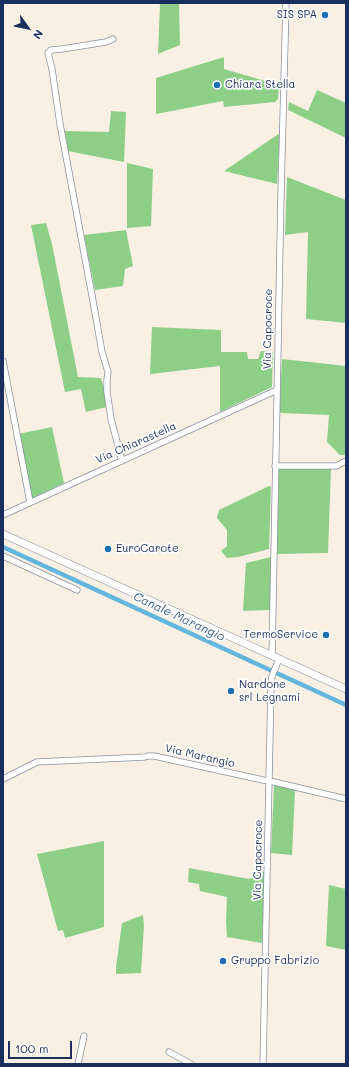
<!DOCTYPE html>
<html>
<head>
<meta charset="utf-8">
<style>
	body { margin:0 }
	#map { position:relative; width:349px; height:1067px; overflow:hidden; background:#f9f0e3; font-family:Mali,sans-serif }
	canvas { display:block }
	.frame { position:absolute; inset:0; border:4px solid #1b2f5e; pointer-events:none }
	.north { position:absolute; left:8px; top:8px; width:40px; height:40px; -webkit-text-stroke:3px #fff; paint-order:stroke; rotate:123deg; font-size:11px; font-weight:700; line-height:16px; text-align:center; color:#1b2f5e }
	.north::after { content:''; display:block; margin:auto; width:14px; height:18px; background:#1b2f5e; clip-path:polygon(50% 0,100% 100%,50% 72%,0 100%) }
	.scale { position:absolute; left:8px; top:1041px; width:64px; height:18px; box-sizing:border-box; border:2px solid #1b2f5e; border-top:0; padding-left:5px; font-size:12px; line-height:14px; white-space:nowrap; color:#1b2f5e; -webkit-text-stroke:3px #fff; paint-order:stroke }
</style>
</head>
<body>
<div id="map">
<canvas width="349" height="1067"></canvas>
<div class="frame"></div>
<div class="north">N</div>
<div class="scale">100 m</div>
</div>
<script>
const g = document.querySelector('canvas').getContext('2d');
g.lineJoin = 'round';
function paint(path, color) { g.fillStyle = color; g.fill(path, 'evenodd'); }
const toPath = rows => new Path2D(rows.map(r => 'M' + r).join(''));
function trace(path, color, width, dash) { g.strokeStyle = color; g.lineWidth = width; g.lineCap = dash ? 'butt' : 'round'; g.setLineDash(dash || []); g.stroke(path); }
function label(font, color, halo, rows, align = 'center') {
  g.font = font + ' Mali,sans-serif'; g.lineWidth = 3.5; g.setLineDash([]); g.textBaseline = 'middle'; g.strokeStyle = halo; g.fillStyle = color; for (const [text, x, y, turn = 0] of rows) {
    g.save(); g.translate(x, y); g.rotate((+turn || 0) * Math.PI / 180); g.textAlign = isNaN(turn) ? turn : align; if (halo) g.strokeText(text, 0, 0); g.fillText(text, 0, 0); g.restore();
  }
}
paint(toPath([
	[160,3,179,3,180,45,158,54],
	[224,57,224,69,279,85,278,99,275,102,224,107,223,101,156,114,156,78],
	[317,90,346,103,346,138,288,110,289,102,308,111],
	[111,111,126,112,124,162,68,151,65,131,109,132],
	[280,133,277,184,224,171],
	[127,163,153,169,151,226,127,228],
	[287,177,346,200,346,323,306,319,308,232,285,235],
	[46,223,52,244,78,377,101,378,105,391,107,407,86,412,81,389,65,392,31,225],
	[126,230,133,266,125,269,123,286,95,290,84,235],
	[152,327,221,330,221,352,247,352,248,359,258,359,261,351,273,352,272,387,220,412,220,366,150,374],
	[282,359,346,366,346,455,340,455,327,442,329,415,282,413,279,412],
	[52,427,64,483,33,498,31,496,18,434],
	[279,469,331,469,328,553,277,554],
	[269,486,271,487,269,549,238,557,227,558,221,551,227,546,227,530,217,518,219,510],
	[271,557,270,610,243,611,246,563],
	[274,785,295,790,292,855,271,853],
	[104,841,104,927,65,938,63,930,58,931,37,854],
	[189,868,249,879,265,871,262,943,227,937,226,921,227,897,200,891,199,884,188,882],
	[329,885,346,889,346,950,326,946],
	[143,915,144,925,141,973,116,974,116,967,122,923]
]), '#8dcf87');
trace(toPath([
	[3,547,346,705]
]), '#62b6de', 4.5);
const minor = toPath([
	[113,39,106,42,62,49,51,50,48,53,52,69,60,124,93,301,102,352,108,372,107,380,107,392,111,419,122,461],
	[3,361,30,502],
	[275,466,336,466,346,461],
	[3,515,277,390],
	[3,556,77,590],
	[272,656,281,194,286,3],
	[3,779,37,762,145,757,148,756,154,756,263,780,270,781,346,799],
	[169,1052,191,1064],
	[78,1064,84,1036],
	[263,1064,271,686,272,676,279,659]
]);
const major = toPath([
	[3,534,346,689]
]);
trace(minor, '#8a90a0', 7);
trace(major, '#8a90a0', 8);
trace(minor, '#fff', 5.5);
trace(major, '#fff', 7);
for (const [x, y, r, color] of [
	[325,15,4,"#1f6fb2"],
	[217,85,4,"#1f6fb2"],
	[108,549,4,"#1f6fb2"],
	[326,635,4,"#1f6fb2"],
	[231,691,4,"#1f6fb2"],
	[223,961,4,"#1f6fb2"]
]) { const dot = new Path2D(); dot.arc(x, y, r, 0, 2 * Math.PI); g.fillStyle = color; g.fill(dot); trace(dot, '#fff', 1.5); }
label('11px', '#1b2f5e', '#fff', [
	["SIS SPA",317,15,"right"],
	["Chiara Stella",225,85],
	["EuroCarote",116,549],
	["TermoService",318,635,"right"],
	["Nardone",239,685],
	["srl Legnami",239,698],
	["Gruppo Fabrizio",231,961]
], 'left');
label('11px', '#1b2f5e', '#fff', [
	["Via Capocroce",268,329,-89],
	["Via Chiarastella",136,443,-24],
	["Via Marangio",200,756,13],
	["Via Capocroce",258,860,-89]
]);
label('italic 12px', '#345e8b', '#fff', [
	["Canale Marangio",179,617,25]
]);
</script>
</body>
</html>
